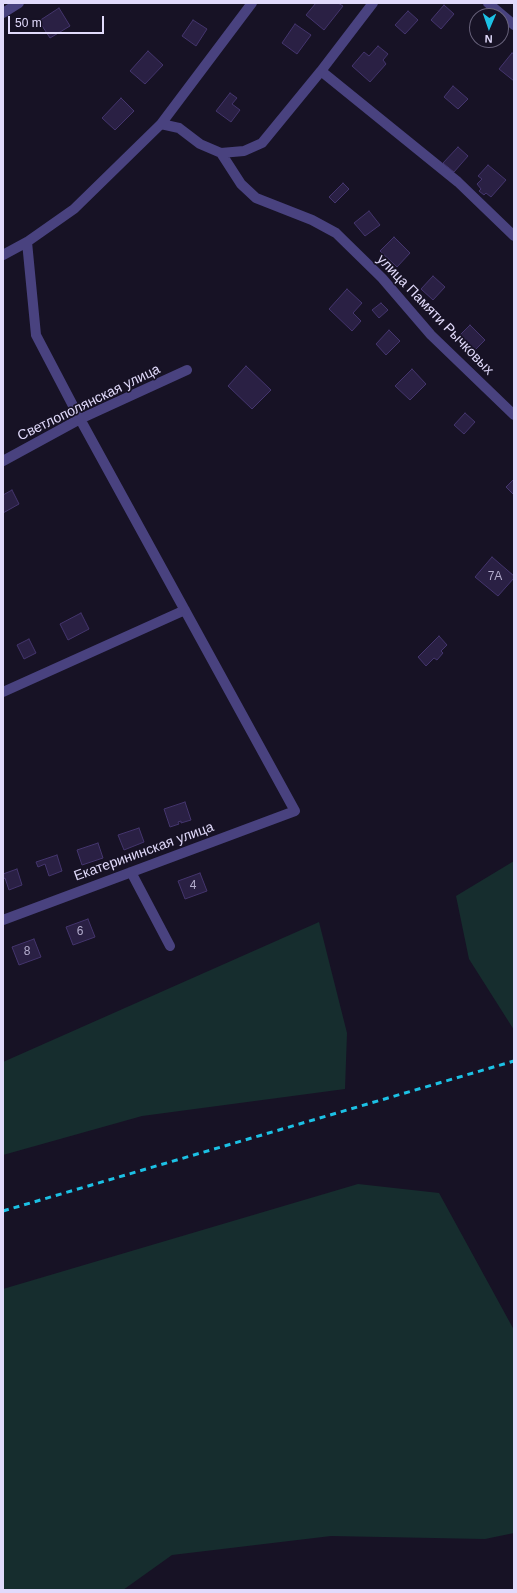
<!DOCTYPE html>
<html>
<head>
<meta charset="utf-8">
<style>
	body { margin:0 }
	#map { position:relative; width:517px; height:1593px; overflow:hidden; background:#171225; font-family:Arial,sans-serif }
	canvas { display:block }
	.frame { position:absolute; inset:0; border:4px solid #e1dafb; pointer-events:none }
	.north { position:absolute; left:469px; top:8px; width:40px; height:40px; box-sizing:border-box; background:#171225; border:1px solid #68627b; border-radius:50%; rotate:182deg; font-size:11px; font-weight:700; line-height:16px; text-align:center; color:#e1dafb }
	.north::after { content:''; display:block; margin:auto; width:14px; height:18px; background:#1cc1e5; clip-path:polygon(50% 0,100% 100%,50% 72%,0 100%) }
	.scale { position:absolute; left:8px; top:16px; width:96px; height:18px; box-sizing:border-box; border:2px solid #e1dafb; border-top:0; padding-left:5px; font-size:12px; line-height:14px; white-space:nowrap; color:#e1dafb; -webkit-text-stroke:3px #171225; paint-order:stroke }
</style>
</head>
<body>
<div id="map">
<canvas width="517" height="1593"></canvas>
<div class="frame"></div>
<div class="north">N</div>
<div class="scale">50 m</div>
</div>
<script>
const g = document.querySelector('canvas').getContext('2d');
g.lineJoin = 'round';
function paint(path, color) { g.fillStyle = color; g.fill(path, 'evenodd'); }
const toPath = rows => new Path2D(rows.map(r => 'M' + r).join(''));
function trace(path, color, width, dash) { g.strokeStyle = color; g.lineWidth = width; g.lineCap = dash ? 'butt' : 'round'; g.setLineDash(dash || []); g.stroke(path); }
function label(font, color, halo, rows, align = 'center') {
  g.font = font + ' Arial,sans-serif'; g.lineWidth = 3.5; g.setLineDash([]); g.textBaseline = 'middle'; g.strokeStyle = halo; g.fillStyle = color; for (const [text, x, y, turn = 0] of rows) {
    g.save(); g.translate(x, y); g.rotate((+turn || 0) * Math.PI / 180); g.textAlign = isNaN(turn) ? turn : align; if (halo) g.strokeText(text, 0, 0); g.fillText(text, 0, 0); g.restore();
  }
}
paint(toPath([
	[514,861,514,1030,469,959,456,896],
	[319,922,347,1033,345,1089,142,1116,3,1155,3,1062],
	[358,1184,439,1193,514,1330,514,1533,485,1539,331,1536,172,1555,123,1590,3,1590,3,1289]
]), '#162d2e');
const building = toPath([
	[316,3,338,3,343,6,324,30,306,15,316,3],
	[444,5,454,14,441,29,431,20,444,5],
	[59,8,70,26,50,38,39,21,59,8],
	[408,11,418,20,405,34,395,25,408,11],
	[193,20,207,29,196,46,182,36,193,20],
	[295,24,311,35,297,54,282,43,295,24],
	[477,24,477,37,470,31,477,24],
	[378,46,388,54,383,60,386,64,370,82,352,66,364,52,369,56,378,46],
	[148,51,163,65,145,84,130,71,148,51],
	[512,53,514,54,514,81,499,69,512,53],
	[453,86,468,99,458,109,444,97,453,86],
	[230,93,237,98,232,104,240,110,231,122,216,111,230,93],
	[121,98,134,111,115,130,102,118,121,98],
	[458,147,468,156,454,172,443,163,458,147],
	[488,165,506,180,491,197,486,193,484,195,479,191,481,189,477,184,482,179,478,176,488,165],
	[343,183,349,189,335,203,329,197,343,183],
	[369,211,380,225,365,236,354,223,369,211],
	[394,237,410,253,397,267,380,251,394,237],
	[433,276,445,287,433,300,421,289,433,276],
	[347,289,362,303,353,313,361,321,352,331,329,309,347,289],
	[381,303,388,310,379,318,372,310,381,303],
	[470,325,485,340,472,353,457,338,470,325],
	[389,330,400,341,386,355,376,344,389,330],
	[246,366,271,390,252,409,228,386,246,366],
	[412,369,426,384,410,400,395,386,412,369],
	[465,413,475,422,464,434,454,425,465,413],
	[514,479,514,495,506,487,514,479],
	[12,490,19,504,3,513,3,495,12,490],
	[492,557,514,576,514,578,498,596,475,577,492,557],
	[81,613,89,629,68,640,60,624,81,613],
	[439,636,447,645,441,651,443,653,437,660,434,658,426,666,418,657,439,636],
	[29,639,36,653,24,659,17,645,29,639],
	[185,802,191,820,181,823,181,821,178,822,179,824,170,827,164,809,185,802],
	[139,828,144,842,124,850,118,835,139,828],
	[98,843,103,858,82,865,77,850,98,843],
	[57,855,62,871,49,876,45,864,38,867,36,862,57,855],
	[17,869,22,885,9,890,5,878,3,879,3,874,17,869],
	[200,873,207,891,185,899,178,881,200,873],
	[88,919,95,937,73,945,66,927,88,919],
	[34,939,41,957,19,965,12,947,34,939]
]);
paint(building, '#2a2044');
trace(building, '#44356d', 1);
trace(toPath([
	[488,3,514,25],
	[3,13,19,3],
	[321,71,458,182,514,236],
	[161,124,252,3],
	[221,153,241,184,256,198,312,220,336,233,382,278,431,335,514,415],
	[3,255,27,242,74,209,161,124,179,128,200,144,221,153,244,151,262,143,321,71,373,3],
	[3,461,80,419,187,370],
	[3,692,185,610],
	[131,872,170,946],
	[3,920,295,811,80,419,36,335,27,242]
]), '#49427f', 10);
trace(toPath([
	[3,1211,514,1061]
]), '#1cc1e5', 3, [6, 5]);
label('12px', '#b3accd', null, [
	["7А",495,577],
	["4",193,886],
	["6",80,932],
	["8",27,952]
]);
label('14px', '#e1dafb', '#171225', [
	["улица Памяти Рычковых",435,315,46],
	["Светлополянская улица",89,403,-26],
	["Екатерининская улица",144,852,-20]
]);
</script>
</body>
</html>
